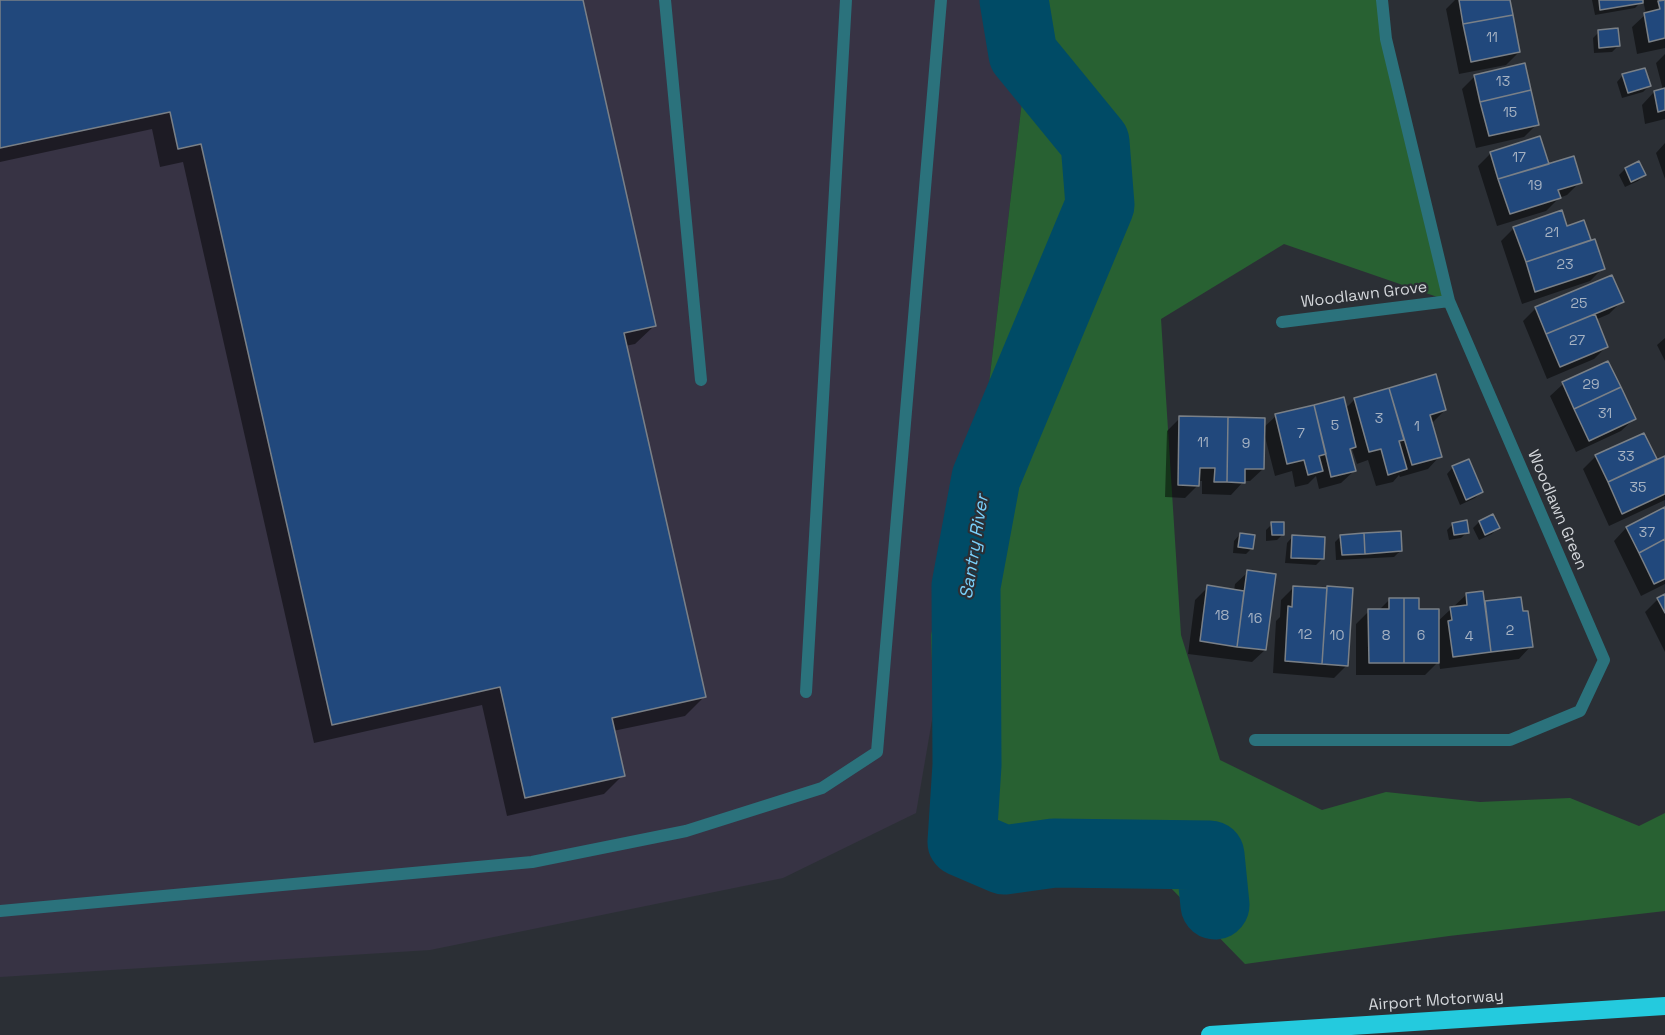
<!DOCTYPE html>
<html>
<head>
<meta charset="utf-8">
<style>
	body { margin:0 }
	canvas { display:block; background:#2b2f35 }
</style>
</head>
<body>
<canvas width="1665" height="1035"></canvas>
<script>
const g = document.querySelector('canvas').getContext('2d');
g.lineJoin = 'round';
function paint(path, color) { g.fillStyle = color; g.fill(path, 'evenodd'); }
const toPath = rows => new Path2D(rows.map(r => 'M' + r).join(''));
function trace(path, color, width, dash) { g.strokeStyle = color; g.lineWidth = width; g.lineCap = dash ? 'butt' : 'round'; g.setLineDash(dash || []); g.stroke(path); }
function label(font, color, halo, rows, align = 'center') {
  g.font = font + ' "Space Grotesk",sans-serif'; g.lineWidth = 4.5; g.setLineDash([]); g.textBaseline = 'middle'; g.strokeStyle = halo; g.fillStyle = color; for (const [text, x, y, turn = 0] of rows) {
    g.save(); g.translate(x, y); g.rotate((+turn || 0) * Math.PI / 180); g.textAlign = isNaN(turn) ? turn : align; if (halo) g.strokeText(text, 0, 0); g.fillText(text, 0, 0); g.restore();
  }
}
paint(toPath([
	[0,0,1018,0,1027,58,987,401,916,813,783,878,430,950,0,977]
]), '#373344');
paint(toPath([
	[1018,0,1382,0,1449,301,1284,244,1161,319,1181,635,1220,760,1322,810,1386,792,1480,802,1570,798,1639,826,1665,813,1665,911,1449,936,1245,964,1167,884,990,882,990,828,935,750,931,635,987,401,1027,58]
]), '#286132');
paint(toPath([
	[0,0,581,0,654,326,635,344,625,346,704,697,685,716,613,731,623,775,604,794,507,816,482,705,314,743,183,162,160,167,152,129,0,162],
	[1455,0,1509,0,1519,52,1506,65,1459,74,1446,9],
	[1592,0,1665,0,1665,48,1637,54,1632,27,1646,14,1643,0,1635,8,1595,15],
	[1599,32,1618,46,1612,52,1594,53,1593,38],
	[1665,54,1665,119,1645,124,1642,105,1654,92,1663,90,1656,63],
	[1623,75,1649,86,1643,92,1622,98,1617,82],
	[1475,76,1537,124,1524,137,1476,148,1462,89],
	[1665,143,1665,179,1656,153],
	[1491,153,1548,166,1580,182,1567,195,1559,198,1546,211,1497,226,1478,166],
	[1638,163,1644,175,1638,181,1625,187,1619,175,1625,169],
	[1583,222,1603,268,1590,281,1522,304,1501,241,1514,228,1566,228],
	[1622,301,1609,314,1595,320,1607,346,1594,359,1547,379,1523,321,1536,308],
	[1665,338,1665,361,1657,345],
	[1435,376,1445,410,1431,424,1440,456,1428,469,1400,477,1399,475,1393,482,1376,486,1368,460,1357,464,1352,449,1349,452,1354,471,1341,483,1319,489,1316,476,1308,484,1295,487,1292,471,1275,476,1264,433,1263,469,1250,481,1244,481,1231,495,1202,494,1202,481,1198,481,1198,485,1185,498,1165,497,1167,431,1180,418,1263,428,1276,416,1345,409,1355,399],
	[1563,384,1634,419,1621,431,1576,452,1550,396],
	[1643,434,1656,461,1665,457,1665,500,1609,526,1583,469,1596,456],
	[1453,467,1481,492,1475,498,1460,505,1447,474],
	[1665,508,1665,584,1641,596,1614,541,1626,528],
	[1479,522,1498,527,1492,534,1479,540,1473,528],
	[1272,524,1283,534,1277,540,1266,541,1266,530],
	[1453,524,1467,532,1461,538,1449,540,1447,530],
	[1240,534,1252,548,1246,554,1233,553,1234,541],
	[1293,536,1322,559,1316,565,1285,563,1287,543],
	[1341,536,1400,551,1394,557,1336,560,1335,542],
	[1248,572,1265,650,1252,662,1188,654,1195,600,1208,587,1234,591,1235,584],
	[1294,587,1347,665,1334,678,1273,673,1276,621,1280,617,1281,600],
	[1466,595,1483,603,1519,598,1531,646,1519,659,1440,669,1439,661,1425,675,1356,675,1356,624,1369,611,1378,611,1390,599,1417,611,1437,622],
	[1665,595,1665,652,1645,612,1658,599]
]), '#0007');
trace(toPath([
	[1014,0,1023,54,1095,142,1100,205,986,478,966,586,967,765,962,842,1004,860,1054,853,1210,855,1215,905]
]), '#004b66', 69);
const building = toPath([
	[0,0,583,0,656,326,624,333,706,697,612,718,625,776,525,798,500,687,332,725,201,144,178,149,170,112,0,148,0,0],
	[1459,0,1510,0,1513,15,1463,24,1459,0],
	[1599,0,1643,0,1643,3,1600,10,1599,0],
	[1665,0,1665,38,1649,42,1644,13,1660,9,1658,1,1665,0],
	[1513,15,1520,52,1471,62,1463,24,1513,15],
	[1618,28,1620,46,1599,48,1598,30,1618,28],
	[1525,63,1531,90,1480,102,1474,75,1525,63],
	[1645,68,1651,86,1628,93,1622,74,1645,68],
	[1665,88,1665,110,1658,112,1654,91,1665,88],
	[1531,90,1539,125,1489,136,1480,102,1531,90],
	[1540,136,1549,164,1498,179,1490,152,1540,136],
	[1574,156,1582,183,1558,190,1561,198,1510,214,1498,179,1574,156],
	[1639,161,1646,175,1631,182,1625,168,1639,161],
	[1562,210,1567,226,1584,220,1591,240,1526,262,1513,227,1562,210],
	[1595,239,1605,269,1535,292,1526,262,1595,239],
	[1612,275,1624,302,1546,334,1535,307,1612,275],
	[1595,314,1608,347,1560,367,1546,334,1595,314],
	[1608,361,1621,387,1574,409,1562,382,1608,361],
	[1436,374,1446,410,1430,415,1442,457,1412,465,1389,388,1436,374],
	[1621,387,1636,419,1589,441,1574,409,1621,387],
	[1389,388,1404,440,1399,441,1407,469,1388,475,1381,449,1369,452,1354,398,1389,388],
	[1344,397,1356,447,1350,449,1356,471,1331,477,1314,405,1344,397],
	[1314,405,1326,454,1319,456,1323,471,1308,475,1304,460,1287,464,1275,414,1314,405],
	[1179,416,1228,417,1227,482,1214,482,1215,468,1200,468,1199,486,1178,485,1179,416],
	[1228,417,1265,418,1264,469,1245,469,1245,483,1227,482,1228,417],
	[1644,433,1657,459,1608,482,1595,455,1644,433],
	[1665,456,1665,494,1622,514,1608,482,1665,456],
	[1469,459,1483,492,1466,500,1452,466,1469,459],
	[1665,507,1665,539,1639,553,1626,527,1665,507],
	[1493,514,1500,528,1485,535,1479,521,1493,514],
	[1467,520,1469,533,1454,535,1452,523,1467,520],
	[1271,522,1284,522,1284,535,1272,535,1271,522],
	[1401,531,1402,551,1365,554,1364,533,1401,531],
	[1240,533,1255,535,1253,549,1238,547,1240,533],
	[1364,533,1365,554,1342,555,1340,535,1364,533],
	[1292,535,1325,537,1324,559,1291,558,1292,535],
	[1665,539,1665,579,1654,584,1639,553,1665,539],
	[1247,570,1276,574,1266,650,1237,647,1247,570],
	[1207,585,1244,591,1237,647,1200,641,1207,585],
	[1293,586,1327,588,1322,664,1285,661,1288,606,1292,607,1293,586],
	[1327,586,1353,588,1348,666,1322,664,1327,586],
	[1483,591,1491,652,1453,657,1448,621,1452,620,1450,607,1467,605,1466,593,1483,591],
	[1665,594,1665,613,1657,598,1665,594],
	[1521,597,1523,611,1528,611,1533,647,1491,652,1485,601,1521,597],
	[1389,598,1404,598,1404,663,1369,663,1368,609,1389,609,1389,598],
	[1404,598,1419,598,1419,609,1439,609,1439,663,1404,663,1404,598]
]);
paint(building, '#21487c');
trace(building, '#7a8087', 1.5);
trace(toPath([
	[665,0,701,380],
	[806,692,846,0],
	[0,911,532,862,686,831,822,788,877,752,941,0]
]), '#2b727c', 12);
trace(toPath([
	[1282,322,1449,301],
	[1255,740,1510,740,1580,711,1604,660,1449,301,1386,39,1382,0]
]), '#2b727c', 12);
trace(toPath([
	[1210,1035,1665,1006]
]), '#24cade', 18);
label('14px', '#a6b2c2', null, [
	["11",1492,38],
	["13",1503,82],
	["15",1510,113],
	["17",1519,158],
	["19",1535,186],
	["21",1552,233],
	["23",1565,265],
	["25",1579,304],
	["27",1577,341],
	["29",1591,385],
	["31",1605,414],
	["3",1379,419],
	["5",1335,426],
	["1",1417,427],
	["7",1301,434],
	["11",1203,443],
	["9",1246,444],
	["33",1626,457],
	["35",1638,488],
	["37",1647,533],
	["18",1222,616],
	["16",1255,619],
	["2",1510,631],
	["12",1305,635],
	["10",1337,636],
	["8",1386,636],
	["6",1421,636],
	["4",1469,637]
]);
label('16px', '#d3d6da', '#2b2f35', [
	["Woodlawn Grove",1364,295,-7],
	["Woodlawn Green",1557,510,67],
	["Airport Motorway",1436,1001,-4]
]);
label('italic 18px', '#79d0fa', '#2b2f35', [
	["Santry River",975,547,-81]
]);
</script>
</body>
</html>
